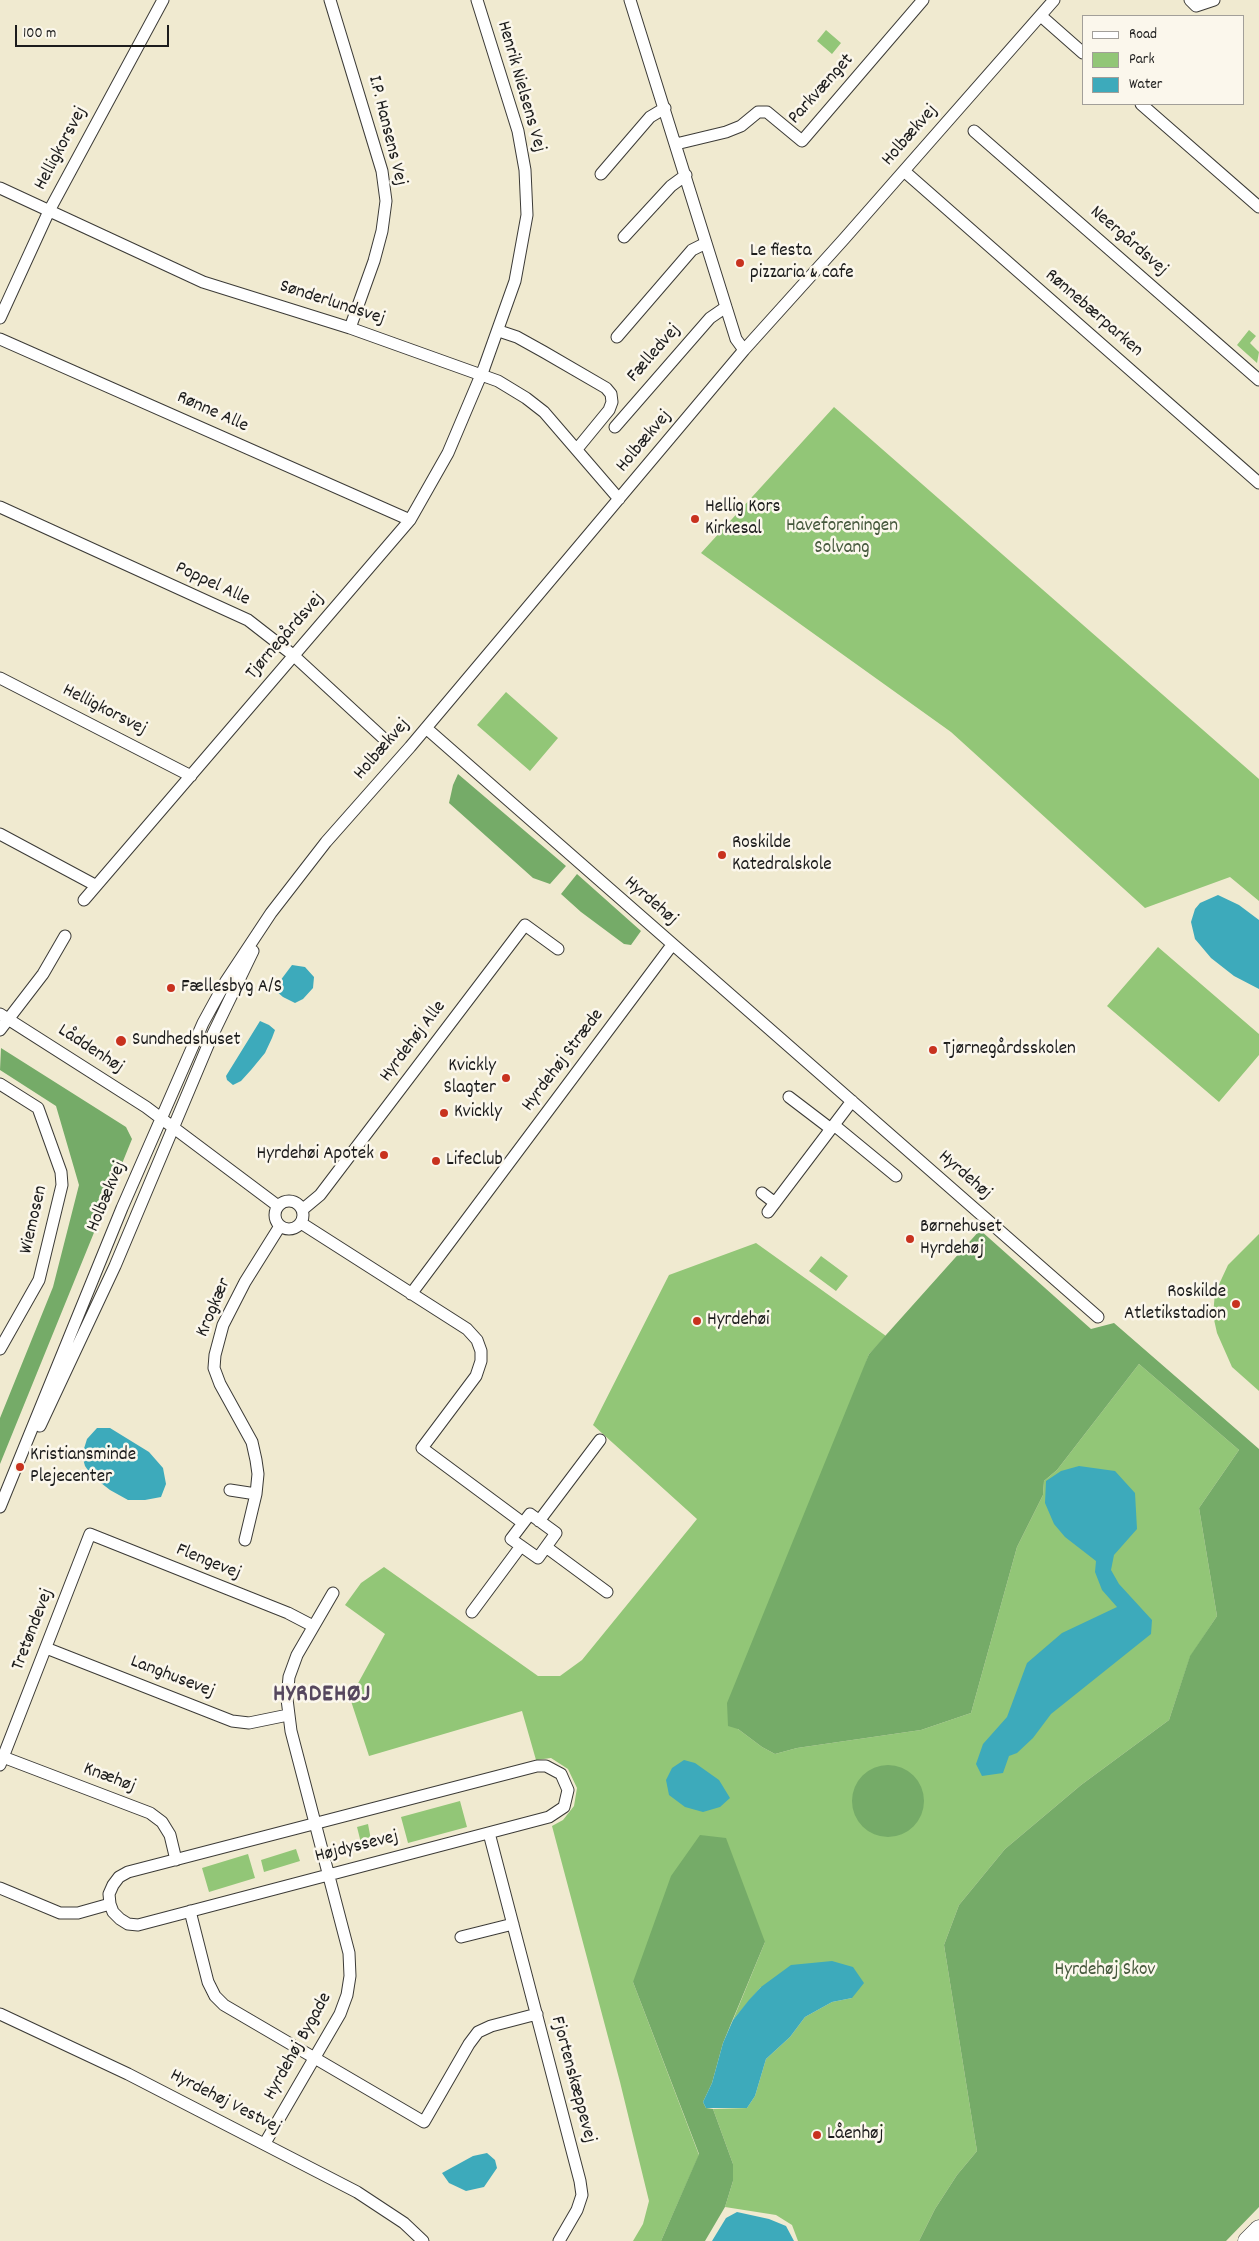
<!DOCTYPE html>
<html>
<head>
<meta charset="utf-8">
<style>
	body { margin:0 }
	#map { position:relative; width:1259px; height:2241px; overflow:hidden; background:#f0ead0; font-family:Dekko,sans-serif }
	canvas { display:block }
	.legend { position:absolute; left:1082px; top:15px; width:162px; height:90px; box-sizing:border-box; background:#fbf7ec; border:1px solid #a29f99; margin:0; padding:6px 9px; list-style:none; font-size:15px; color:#1c1c1c }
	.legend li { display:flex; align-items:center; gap:10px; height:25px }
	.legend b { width:25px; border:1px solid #a29f99 }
	.scale { position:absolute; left:15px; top:25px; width:154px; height:22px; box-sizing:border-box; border:2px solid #1c1c1c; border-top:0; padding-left:6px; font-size:15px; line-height:18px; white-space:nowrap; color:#1c1c1c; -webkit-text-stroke:4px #fbf7ec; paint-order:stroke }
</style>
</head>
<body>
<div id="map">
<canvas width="1259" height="2241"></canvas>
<ul class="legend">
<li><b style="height:6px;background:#fff"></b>Road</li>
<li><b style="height:14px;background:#92c677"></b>Park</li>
<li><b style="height:14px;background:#3daabb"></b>Water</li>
</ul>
<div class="scale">100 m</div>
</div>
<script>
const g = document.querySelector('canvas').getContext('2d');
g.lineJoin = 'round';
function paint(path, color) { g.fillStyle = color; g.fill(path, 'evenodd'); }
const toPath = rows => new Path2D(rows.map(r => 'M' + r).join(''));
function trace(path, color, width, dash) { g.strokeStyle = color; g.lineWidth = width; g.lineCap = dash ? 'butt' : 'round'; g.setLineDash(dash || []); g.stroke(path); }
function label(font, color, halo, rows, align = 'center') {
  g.font = font + ' Dekko,sans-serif'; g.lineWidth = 5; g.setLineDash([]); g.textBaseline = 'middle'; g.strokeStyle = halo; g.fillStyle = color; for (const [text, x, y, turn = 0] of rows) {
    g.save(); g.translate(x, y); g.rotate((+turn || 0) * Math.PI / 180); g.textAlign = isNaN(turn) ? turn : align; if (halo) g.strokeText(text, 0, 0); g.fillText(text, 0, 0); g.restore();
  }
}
paint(toPath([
	[826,30,841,43,832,54,817,41],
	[1249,330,1256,336,1250,343,1259,352,1257,363,1237,345],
	[834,407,1259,779,1259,901,1230,877,1145,908,951,732,701,553],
	[506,692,558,738,530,771,477,725],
	[1158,947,1259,1034,1259,1055,1219,1102,1107,1006],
	[1259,1234,1259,1391,1232,1367,1217,1333,1213,1315,1215,1293,1228,1265],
	[756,1243,886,1336,869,1354,738,1729,762,1747,775,1754,797,1748,921,1730,971,1713,1017,1547,1043,1495,1044,1481,1057,1470,1139,1364,1239,1450,1199,1508,1217,1616,1190,1657,1169,1720,1081,1785,1005,1849,959,1905,944,1945,977,2151,957,2175,935,2209,919,2241,798,2241,792,2225,776,2215,725,2207,733,2181,733,2164,713,2109,747,2108,755,2096,766,2059,790,2037,805,2017,832,2002,852,1998,761,1987,733,2020,765,1942,633,1982,699,2155,661,2241,633,2241,643,2224,649,2201,620,2082,552,1826,563,1820,574,1806,577,1788,568,1769,551,1758,536,1760,522,1711,369,1756,350,1698,385,1634,345,1605,361,1583,384,1567,538,1676,560,1676,582,1660,697,1519,593,1425,669,1275],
	[821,1256,848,1276,836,1291,809,1271],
	[460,1801,467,1827,408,1843,401,1817],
	[368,1824,371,1840,361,1843,357,1827],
	[296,1849,300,1861,264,1872,261,1860],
	[248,1854,255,1878,209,1892,202,1868]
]), '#92c677');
paint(toPath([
	[458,774,566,866,550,884,533,878,449,803,453,785],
	[577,874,641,931,631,945,624,944,581,912,561,894],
	[1,1048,126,1127,132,1139,0,1464,0,1418,53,1287,79,1185,56,1106,0,1070],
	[980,1230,1091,1329,1114,1323,1259,1449,1259,2207,1226,2241,919,2241,935,2209,957,2175,977,2151,944,1945,959,1905,1005,1849,1081,1785,1169,1720,1190,1656,1217,1616,1199,1508,1239,1450,1139,1364,1057,1470,1044,1481,1043,1495,1017,1547,971,1713,921,1730,797,1748,775,1754,762,1747,738,1729,728,1726,727,1703,869,1354],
	'852 1801a36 36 0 1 1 72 0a36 36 0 1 1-72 0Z',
	[700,1835,726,1838,765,1942,723,2043,712,2083,703,2102,706,2108,713,2109,733,2164,733,2181,725,2207,705,2241,661,2241,699,2154,633,1982,671,1876]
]), '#75ab68');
paint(toPath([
	[1218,895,1239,905,1259,920,1259,989,1234,976,1211,958,1195,939,1191,922,1195,909,1200,903],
	[292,965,305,967,314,977,313,988,303,999,295,1003,283,997,276,991,280,981],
	[260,1021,269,1025,275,1030,272,1038,265,1053,251,1070,241,1081,233,1085,227,1080,226,1076],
	[97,1428,110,1428,149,1452,163,1468,166,1484,161,1497,145,1500,128,1500,110,1490,92,1476,85,1466,82,1455,87,1439],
	[1079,1466,1115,1471,1135,1493,1137,1529,1114,1555,1111,1570,1119,1584,1152,1620,1151,1634,1051,1714,1033,1738,1017,1753,1009,1756,1003,1773,982,1776,976,1764,983,1744,1007,1717,1027,1663,1062,1633,1117,1607,1102,1590,1095,1572,1096,1561,1065,1537,1054,1524,1045,1503,1046,1481,1061,1471],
	[684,1760,695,1763,719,1780,730,1798,720,1807,703,1812,685,1807,669,1795,666,1780,672,1768],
	[832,1961,853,1967,864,1983,852,1998,832,2002,805,2017,790,2037,766,2059,755,2096,747,2108,706,2108,703,2102,712,2083,723,2043,733,2020,749,2000,761,1987,791,1965],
	[487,2153,495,2160,497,2168,484,2187,466,2191,449,2183,442,2173,473,2156],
	[737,2212,769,2219,786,2226,794,2241,712,2241,726,2218]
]), '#3daabb');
const minor = toPath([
	[330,0,382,171,386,201,382,231,374,261,350,328],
	[630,0,736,339,744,350],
	[1190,0,1196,6,1214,0],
	[1041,16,1083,53],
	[1141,104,1259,207],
	[974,131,1259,380],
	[676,144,726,132,741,126,758,112,767,112,802,141,923,0],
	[904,171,1259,483],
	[601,174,650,117,665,108],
	[0,188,203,282,350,328,498,381,526,398,544,412,619,499],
	[624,237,671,186,686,175],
	[0,318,49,211,163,0],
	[499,331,517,337,544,352,606,388,611,394,612,402,609,410,577,449],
	[617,337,692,250,706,243],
	[0,339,410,520],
	[615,427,710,318,726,307],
	[0,507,248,620,293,655,382,737],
	[0,678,191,776],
	[426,728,1098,1317],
	[0,834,95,885],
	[84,900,410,520,448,453,484,368,515,281,527,215,525,170,518,131,477,0],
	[0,1014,146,1107,278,1206],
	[0,1030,43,974,65,936],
	[0,1084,38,1108,61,1172,62,1185,39,1280,0,1349],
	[789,1097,831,1129],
	[834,1125,896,1176],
	[762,1193,775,1203],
	'275 1215a14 14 0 1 1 28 0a14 14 0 1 1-28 0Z',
	[302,1210,320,1195,525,925,558,949],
	[768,1212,852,1101],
	[301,1223,467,1329,477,1340,481,1351,481,1361,476,1376,422,1448,523,1523],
	[411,1294,672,945],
	[40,1426,115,1266,211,1038,253,951],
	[230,1490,256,1494],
	[0,1507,122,1208,203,1023,226,981,271,913,326,842,410,747,744,350,844,239,1054,0],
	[530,1514,556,1533,538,1558,511,1539,530,1514],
	[539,1521,600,1440],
	[245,1540,256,1494,258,1474,256,1460,252,1442,220,1384,214,1368,215,1355,223,1325,245,1282,280,1226],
	[546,1547,607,1592],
	[472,1612,521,1546],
	[46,1648,232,1721,249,1723,288,1715],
	[3,1757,150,1813,162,1822,170,1835,176,1860],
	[0,1765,90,1534,288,1613,313,1626],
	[537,1766,546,1766,561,1774,568,1790,564,1807,549,1817,138,1925,128,1924,120,1919,113,1912,110,1904,109,1894,113,1885,119,1877,128,1872,537,1766],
	[489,1833,580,2181,582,2195,577,2210,559,2241],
	[0,1888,60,1913,78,1913,110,1904],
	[190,1911,208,1982,215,1996,224,2005,424,2122,469,2044,478,2032,491,2026,537,2014],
	[461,1937,513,1924],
	[0,2014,128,2074,357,2192,404,2223,423,2241],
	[265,2143,340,2014,347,1995,350,1976,349,1953,291,1731,287,1699,289,1677,297,1655,333,1593]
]);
const highway = toPath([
	[1247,2241,1259,2229]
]);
trace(minor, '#3c3b37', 13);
trace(highway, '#3c3b37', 19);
trace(minor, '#fff', 11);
trace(highway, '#fff', 18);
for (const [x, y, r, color] of [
	[740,263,5,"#c8321e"],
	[695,519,5,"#c8321e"],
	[722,855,5,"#c8321e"],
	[171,988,5,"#c8321e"],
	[121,1041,6,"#c8321e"],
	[933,1050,5,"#c8321e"],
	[506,1078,5,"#c8321e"],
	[444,1113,5,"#c8321e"],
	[384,1155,5,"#c8321e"],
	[436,1161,5,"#c8321e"],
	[910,1239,5,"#c8321e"],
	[1236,1304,5,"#c8321e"],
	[697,1321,5,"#c8321e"],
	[20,1467,5,"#c8321e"],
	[817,2135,5,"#c8321e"]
]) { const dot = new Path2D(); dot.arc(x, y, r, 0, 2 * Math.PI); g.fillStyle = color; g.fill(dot); trace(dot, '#fbf7ec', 2); }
label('19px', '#1c1c1c', '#fbf7ec', [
	["Henrik Nielsens Vej",520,87,74],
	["Parkvænget",822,90,-48],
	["I.P. Hansens Vej",386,131,76],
	["Holbækvej",911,136,-49],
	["Helligkorsvej",62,149,-62],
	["Neergårdsvej",1128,242,41],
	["Sønderlundsvej",332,304,18],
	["Rønnebærparken",1093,314,41],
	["Fælledvej",655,354,-49],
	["Rønne Alle",212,413,24],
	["Holbækvej",645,442,-50],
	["Poppel Alle",212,585,25],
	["Tjørnegårdsvej",286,637,-49],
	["Helligkorsvej",104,711,27],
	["Holbækvej",383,750,-49],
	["Hyrdehøj",650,902,41],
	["Hyrdehøj Alle",414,1042,-53],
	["Låddenhøj",90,1050,33],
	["Hyrdehøj Stræde",564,1061,-53],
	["Hyrdehøj",964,1176,41],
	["Holbækvej",108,1197,-67],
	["Wiemosen",35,1220,-77],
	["Krogkær",215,1308,-67],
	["Flengevej",208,1563,22],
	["Tretøndevej",34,1630,-69],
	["Langhusevej",172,1678,21],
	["Knæhøj",109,1779,21],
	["Højdyssevej",357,1848,-14],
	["Hyrdehøj Bygade",299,2047,-61],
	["Fjortenskæppevej",572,2080,75],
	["Hyrdehøj Vestvej",225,2103,27]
]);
label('19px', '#1c1c1c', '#fbf7ec', [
	["Le fiesta",750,252],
	["pizzaria & cafe",750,274],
	["Hellig Kors",705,508],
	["Kirkesal",705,530],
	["Roskilde",732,844],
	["Katedralskole",732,866],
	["Fællesbyg A/S",181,988],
	["Sundhedshuset",132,1041],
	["Tjørnegårdsskolen",943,1050],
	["Kvickly",496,1067,"right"],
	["Slagter",496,1089,"right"],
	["Kvickly",454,1113],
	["Hyrdehøi Apotek",374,1155,"right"],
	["LifeClub",446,1161],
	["Børnehuset",920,1228],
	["Hyrdehøj",920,1250],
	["Roskilde",1226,1293,"right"],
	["Atletikstadion",1226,1315,"right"],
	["Hyrdehøi",707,1321],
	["Kristiansminde",30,1456],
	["Plejecenter",30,1478],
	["Låenhøj",827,2135]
], 'left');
label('19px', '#45583c', '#fbf7ec', [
	["Haveforeningen",842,527],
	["Solvang",842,549],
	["Hyrdehøj Skov",1105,1971]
]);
g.letterSpacing = '1px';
label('bold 24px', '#56475e', '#fbf7ec', [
	["HYRDEHØJ",322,1697]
]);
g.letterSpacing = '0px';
</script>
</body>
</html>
